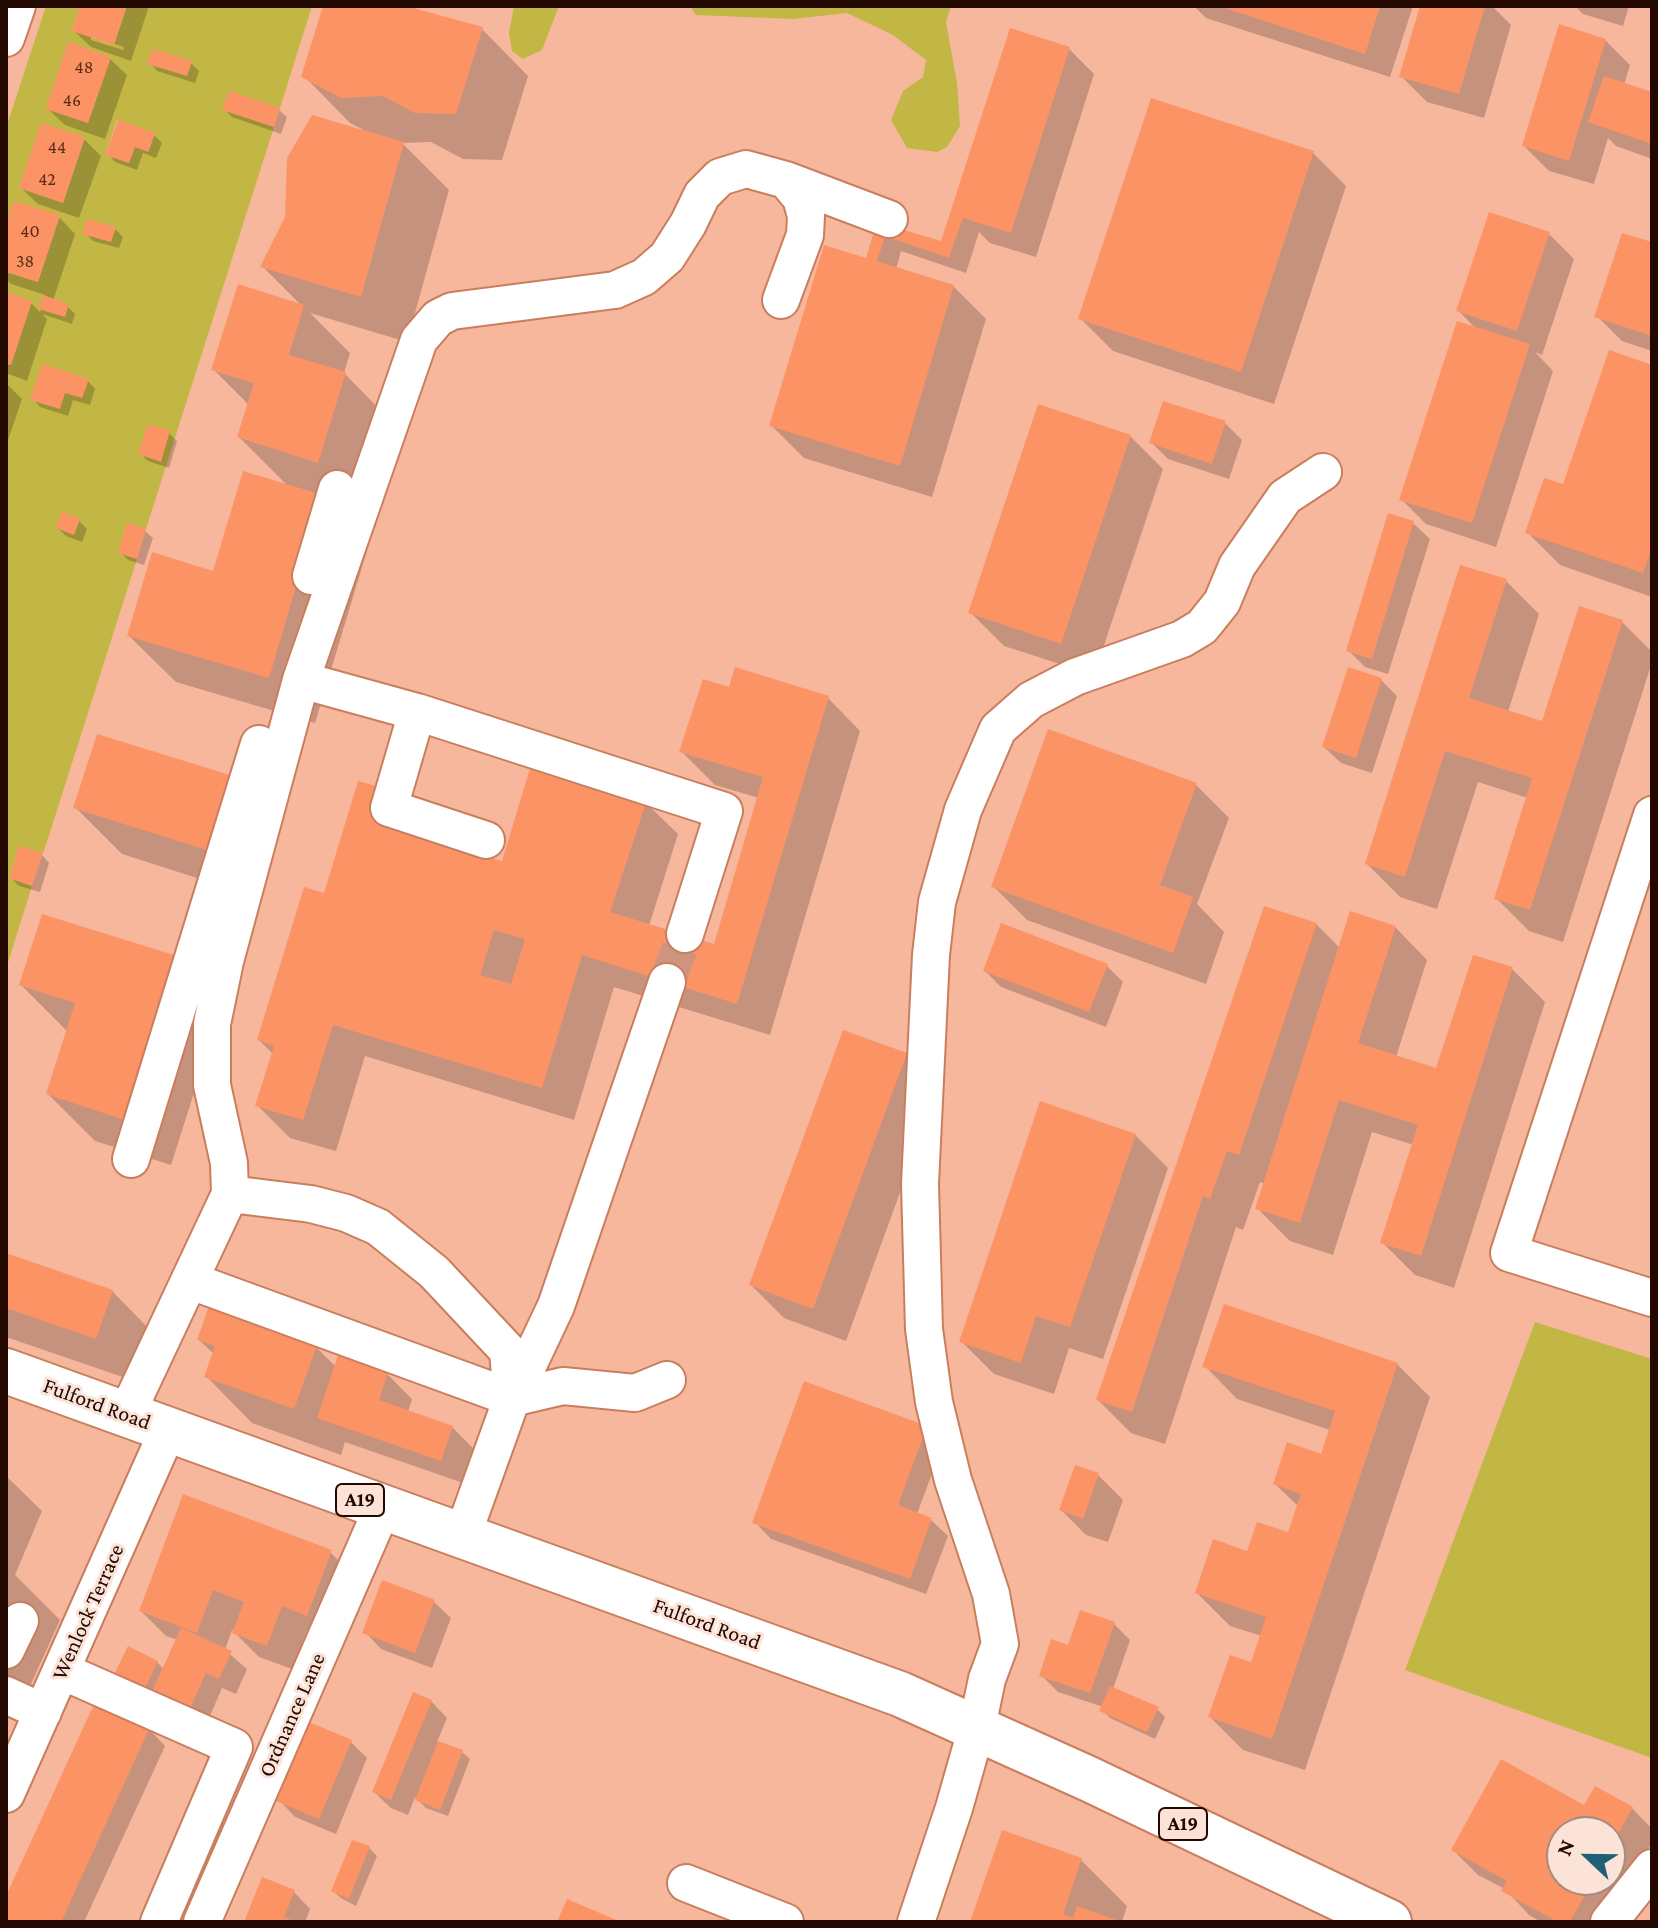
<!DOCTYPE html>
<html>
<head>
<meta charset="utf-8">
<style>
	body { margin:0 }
	#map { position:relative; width:1658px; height:1928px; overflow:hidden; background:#f7b79d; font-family:"Crimson Pro",serif }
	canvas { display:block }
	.frame { position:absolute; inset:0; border:8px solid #230800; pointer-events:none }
	.north { position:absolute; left:1546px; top:1816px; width:80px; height:80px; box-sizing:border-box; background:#fce3d8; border:2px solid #a58b82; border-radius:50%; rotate:292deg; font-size:22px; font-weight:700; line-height:32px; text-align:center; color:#230800 }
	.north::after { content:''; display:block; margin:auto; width:28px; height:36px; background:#206076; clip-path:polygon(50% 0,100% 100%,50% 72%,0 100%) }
</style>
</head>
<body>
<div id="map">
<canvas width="1658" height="1928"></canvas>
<div class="frame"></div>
<div class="north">N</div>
</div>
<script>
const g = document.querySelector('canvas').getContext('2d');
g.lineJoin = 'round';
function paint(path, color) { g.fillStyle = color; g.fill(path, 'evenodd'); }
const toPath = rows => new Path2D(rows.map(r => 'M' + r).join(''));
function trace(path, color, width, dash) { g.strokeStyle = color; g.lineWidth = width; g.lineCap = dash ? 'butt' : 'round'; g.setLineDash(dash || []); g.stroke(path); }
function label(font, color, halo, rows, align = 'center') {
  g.font = font + ' "Crimson Pro",serif'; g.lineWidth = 6; g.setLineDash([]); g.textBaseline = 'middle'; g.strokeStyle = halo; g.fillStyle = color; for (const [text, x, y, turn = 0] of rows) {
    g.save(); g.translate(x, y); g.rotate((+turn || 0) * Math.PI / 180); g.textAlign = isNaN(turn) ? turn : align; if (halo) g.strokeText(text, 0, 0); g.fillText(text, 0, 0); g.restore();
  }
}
paint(toPath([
	[46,6,80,6,72,31,114,45,127,6,312,6,280,108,229,91,223,110,274,127,146,529,127,523,118,553,137,559,45,848,43,853,19,846,9,878,32,886,6,969,6,364,11,365,32,301,6,292,6,272,38,282,60,216,14,201,6,225,6,128],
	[68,43,111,57,88,123,46,109],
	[117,120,155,133,149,151,135,147,129,163,105,155],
	[41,123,85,138,63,203,19,188],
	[514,6,559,6,542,50,523,59,512,51,509,33],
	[690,6,951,6,946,22,957,83,960,126,947,147,937,152,907,148,891,120,903,91,923,77,926,60,893,35,847,13,793,19,696,15],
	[1535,1322,1652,1359,1652,1758,1405,1670]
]), '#c2b745');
paint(toPath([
	[82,6,149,6,131,61,91,47,74,31],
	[91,36,124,47,123,50,91,40],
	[325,6,399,6,482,29,528,76,502,160,463,159,431,142,402,143,449,190,407,342,310,313,350,353,344,373,391,421,364,508,319,494,369,544,315,723,176,682,129,636,215,573,290,488,239,437,249,405,213,369,302,306,262,266,364,130,350,123,304,76],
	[1194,6,1413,6,1390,77,1206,18],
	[1422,6,1492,6,1511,25,1484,118,1427,102,1402,77],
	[1575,6,1629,6,1623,26,1583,14],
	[1605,40,1630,65,1624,85,1652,95,1652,159,1616,146,1608,138,1594,184,1549,171,1524,146],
	[1069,49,1094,74,1036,257,990,243,979,232,966,273,901,251,896,269,953,286,986,319,932,497,804,458,772,426,874,262,879,225,942,244],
	[110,59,127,75,105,139,65,125,48,109],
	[150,63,191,63,199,71,195,83,157,71],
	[225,110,279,110,287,117,281,134,232,117],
	[42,125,84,139,101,156,79,218,38,204,21,188],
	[154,135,162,143,156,158,143,153,137,170,115,162,108,154],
	[1313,153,1346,186,1274,404,1113,351,1080,318],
	[59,217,75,234,53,301,67,306,75,314,72,324,42,314,47,319,27,381,6,373,6,294,31,303,40,312,45,295,11,284,6,279,6,231],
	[115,229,123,237,119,248,93,241,85,233],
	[1549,234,1574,259,1542,355,1535,352,1553,371,1496,547,1426,524,1401,499,1477,330,1458,310],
	[1652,245,1652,351,1622,341,1597,316],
	[1652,367,1652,597,1560,565,1527,532,1564,487],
	[88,381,95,389,90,405,73,400,68,416,40,407,33,399],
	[6,383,22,399,6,446],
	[1225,423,1242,440,1229,479,1168,459,1151,442],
	[149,426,169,433,177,441,169,468,148,461,141,454],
	[1130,436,1163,469,1094,675,1004,646,971,613],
	[79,521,87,529,82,542,66,536,58,528],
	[1413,523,1430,539,1388,674,1365,667,1348,650],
	[145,531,153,538,144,565,128,560,120,552],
	[1506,581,1539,614,1508,712,1543,723,1622,622,1652,652,1652,662,1563,942,1529,931,1496,898,1528,798,1478,782,1437,909,1400,897,1367,864],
	[1381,680,1397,696,1372,773,1341,763,1324,747],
	[731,690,828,698,860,731,770,1035,614,987,574,1120,365,1056,336,1151,290,1138,257,1105,273,1054,259,1040,325,896,359,783,416,823,503,864,645,802,678,834,649,926,716,946,759,798,715,785,682,752],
	[229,777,275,823,253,896,122,854,76,808],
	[1196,785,1229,818,1197,904,1224,932,1206,984,1027,920,994,887],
	[42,855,49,863,40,892,19,886,11,878],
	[1316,924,1340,948,1395,927,1427,960,1396,1057,1438,1070,1512,969,1545,1002,1454,1288,1415,1275,1382,1242,1414,1145,1372,1132,1333,1255,1290,1241,1257,1208,1265,1184,1260,1182,1243,1230,1236,1227,1165,1444,1131,1433,1098,1400],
	[1107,966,1123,982,1106,1027,1001,987,985,971],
	[21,985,222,1005,171,1165,95,1141,48,1094,68,1032],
	[906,1055,938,1088,846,1341,784,1318,751,1285],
	[1135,1135,1168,1168,1103,1359,1069,1348,1054,1394,994,1374,961,1341],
	[6,1255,112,1291,158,1338,143,1384,6,1337],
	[199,1340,316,1347,336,1367,387,1374,412,1399,408,1412,452,1427,477,1452,466,1484,345,1442,341,1455,252,1423,206,1376,214,1354],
	[1397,1364,1430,1397,1305,1770,1243,1750,1210,1717,1252,1664,1262,1636,1230,1626,1197,1593,1249,1553,1289,1535,1299,1507,1275,1484,1322,1456,1330,1430,1237,1399,1205,1366],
	[926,1428,943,1444,917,1514,931,1520,948,1536,926,1594,771,1539,755,1522],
	[1098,1475,1123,1500,1108,1542,1086,1535,1061,1510],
	[6,1476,42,1511,15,1575,60,1620,21,1706,6,1699],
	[330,1552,355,1577,332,1640,307,1630,292,1669,259,1657,232,1630,225,1650,247,1669,236,1694,222,1688,204,1730,122,1686,157,1662,164,1670,178,1640,166,1636,141,1611],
	[434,1602,451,1618,432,1668,381,1649,365,1632],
	[1114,1624,1130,1640,1113,1689,1157,1709,1165,1717,1155,1739,1110,1718,1102,1710,1103,1707,1058,1692,1041,1675],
	[431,1701,447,1718,437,1742,462,1752,470,1759,448,1816,426,1808,415,1797,408,1815,391,1808,374,1792],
	[149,1729,165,1746,84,1922,6,1922,6,1901],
	[351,1742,367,1758,336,1834,295,1817,279,1800],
	[1585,1808,1632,1808,1652,1829,1652,1842,1608,1922,1541,1922,1529,1915,1505,1889,1478,1875,1453,1850],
	[1562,1832,1610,1832,1610,1880,1562,1880],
	[369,1848,377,1856,356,1906,341,1898,333,1891],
	[1081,1860,1127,1906,1122,1922,972,1922],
	[294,1892,310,1909,305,1922,246,1922]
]), '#0003');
paint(toPath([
	[80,6,127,6,114,45,72,31],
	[323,6,406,6,483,27,456,114,415,113,383,96,341,98,301,77],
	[1219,6,1380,6,1365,54],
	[1420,6,1485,6,1459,94,1399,77],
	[1559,24,1606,39,1569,161,1522,146],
	[1010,28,1070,47,1011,233,963,218,949,258,885,236,877,261,954,285,900,466,769,426,824,245,866,258,877,222,941,241],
	[68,42,111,57,88,123,46,109],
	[153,49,192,61,187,76,147,64],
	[1604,76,1652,92,1652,144,1588,122],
	[229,91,280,108,274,127,222,110],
	[1151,98,1314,151,1241,372,1078,319],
	[312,115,404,142,361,297,260,267,285,217,287,158],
	[118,120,155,133,148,152,135,147,129,163,105,155],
	[41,123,85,137,63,203,19,188],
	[14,201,60,215,38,282,6,272,6,225],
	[1489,212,1550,232,1517,331,1456,311],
	[87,219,116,227,111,242,82,234],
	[1622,233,1652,242,1652,336,1594,317],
	[238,284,304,305,289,355,346,372,318,463,237,437,254,383,211,370],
	[6,292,32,301,11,365,6,364],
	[43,295,69,304,65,317,38,309],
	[1457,321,1530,344,1472,523,1399,500],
	[1609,350,1652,365,1652,547,1643,573,1525,533,1544,478,1563,484],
	[42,364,89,379,82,398,65,393,60,409,30,400],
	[1163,401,1226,421,1212,464,1149,443],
	[1038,404,1131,435,1061,644,968,613],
	[148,424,170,431,161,462,138,454],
	[243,471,323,495,269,678,127,636,152,552,213,571],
	[62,512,80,519,74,535,56,528],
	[1388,513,1414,521,1372,659,1346,651],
	[127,523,146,529,137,559,118,553],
	[1460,565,1507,579,1469,698,1542,721,1579,606,1623,620,1530,910,1494,899,1532,778,1445,751,1405,877,1365,864],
	[735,667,829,696,737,1004,582,955,542,1088,333,1025,303,1120,255,1106,274,1046,257,1040,304,887,324,893,358,781,384,788,373,822,502,861,531,765,647,800,610,912,714,944,763,777,679,752,703,679,729,687],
	[494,930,525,939,511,984,480,975],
	[1348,667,1382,678,1356,758,1322,747],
	[1048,729,1197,783,1160,885,1193,897,1173,953,991,887],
	[97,734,230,775,207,850,73,808],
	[19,846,43,853,32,886,9,878],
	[1264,906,1317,923,1239,1155,1227,1151,1210,1199,1203,1196,1132,1412,1096,1400],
	[1350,911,1396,926,1358,1043,1436,1068,1473,955,1513,967,1421,1256,1380,1243,1418,1125,1339,1100,1300,1223,1255,1209],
	[42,914,177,956,125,1120,46,1094,75,1003,19,985],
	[1001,923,1108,964,1089,1012,983,971],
	[843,1030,907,1053,813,1309,749,1285],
	[1040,1101,1136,1134,1070,1327,1036,1316,1021,1363,959,1342],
	[6,1253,113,1290,96,1339,6,1308],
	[1224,1304,1398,1363,1272,1739,1208,1717,1230,1655,1251,1662,1266,1617,1195,1593,1213,1539,1247,1551,1257,1522,1288,1532,1301,1494,1273,1484,1287,1442,1321,1454,1335,1411,1202,1367],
	[209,1306,317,1345,294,1409,204,1377,215,1346,197,1340],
	[338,1355,388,1372,379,1400,453,1426,441,1461,317,1418],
	[804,1381,927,1426,898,1505,932,1518,910,1579,752,1523],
	[1075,1465,1099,1473,1083,1519,1059,1510],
	[183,1494,332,1550,307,1616,282,1606,267,1646,232,1633,244,1602,213,1590,197,1633,139,1611],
	[382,1580,435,1600,415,1653,362,1633],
	[1080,1610,1115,1622,1090,1693,1039,1676,1051,1639,1068,1645],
	[181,1628,232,1651,219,1679,206,1673,187,1715,149,1698],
	[128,1646,158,1661,142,1694,112,1679],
	[1110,1686,1159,1707,1147,1732,1099,1711],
	[413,1692,432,1700,391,1800,372,1792],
	[95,1702,150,1727,61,1922,6,1922,6,1896],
	[309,1722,352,1740,319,1819,276,1801],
	[438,1741,463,1750,440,1810,415,1800],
	[1501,1759,1584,1805,1595,1786,1633,1807,1610,1849,1610,1832,1562,1832,1562,1880,1593,1880,1570,1922,1558,1922,1501,1891,1507,1881,1451,1850],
	[1002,1830,1082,1858,1063,1914,1073,1918,1077,1906,1122,1922,970,1922],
	[352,1840,370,1846,349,1899,331,1891],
	[262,1877,295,1890,284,1917,296,1922,244,1922],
	[567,1899,621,1922,557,1922]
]), '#fb9365');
trace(toPath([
	[667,982,685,934]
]), '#cd947e', 36, [36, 18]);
const minor = toPath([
	[6,38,17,6],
	[786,180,889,219],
	[311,576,337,489],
	[301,680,419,340,438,318,452,311,615,290,644,277,667,257,688,224,702,195,720,177,746,169,786,180,801,198,806,216,805,235,781,300],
	[417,712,389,808,486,840],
	[1652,815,1509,1253,1652,1298],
	[131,1159,259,744],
	[230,1194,229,1163,212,1085,212,1024,225,961,301,680,417,712,724,811,685,934],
	[191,1281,512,1398,563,1386,635,1393,667,1380],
	[513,1397,556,1306,667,982],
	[127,1413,230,1194,311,1204,346,1213,378,1227,434,1272,508,1351,512,1398,462,1537],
	[6,1650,20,1621],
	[62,1671,234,1747,159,1922],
	[6,1695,43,1712],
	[6,1794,168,1430],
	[686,1883,785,1922],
	[202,1922,382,1509],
	[916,1922,954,1808,977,1727,987,1679,1000,1644,991,1594,953,1480,934,1402,924,1329,920,1184,931,955,937,902,963,810,998,729,1031,700,1075,677,1182,639,1202,627,1222,602,1237,566,1285,497,1323,472],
	[1609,1922,1652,1868]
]);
const major = toPath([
	[6,1371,900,1694,1089,1779,1389,1922]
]);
trace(minor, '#c97e5e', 40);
trace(major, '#c97e5e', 48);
trace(minor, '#fff', 36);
trace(major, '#fff', 44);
label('18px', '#592b19', null, [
	["48",84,67],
	["46",72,100],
	["44",57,147],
	["42",47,179],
	["40",30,231],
	["38",25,261]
]);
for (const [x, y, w] of [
	[360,1500,48],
	[1183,1824,48]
]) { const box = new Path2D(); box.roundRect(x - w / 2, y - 16, w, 32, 6); g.fillStyle = '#fce3d8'; g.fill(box); trace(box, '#230800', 2); }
label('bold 20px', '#230800', null, [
	["A19",360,1500],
	["A19",1183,1824]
]);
label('22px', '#230800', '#fce3d8', [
	["Fulford Road",97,1404,20],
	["Wenlock Terrace",88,1612,-66],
	["Fulford Road",707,1624,20],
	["Ordnance Lane",292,1715,-66]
]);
</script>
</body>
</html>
